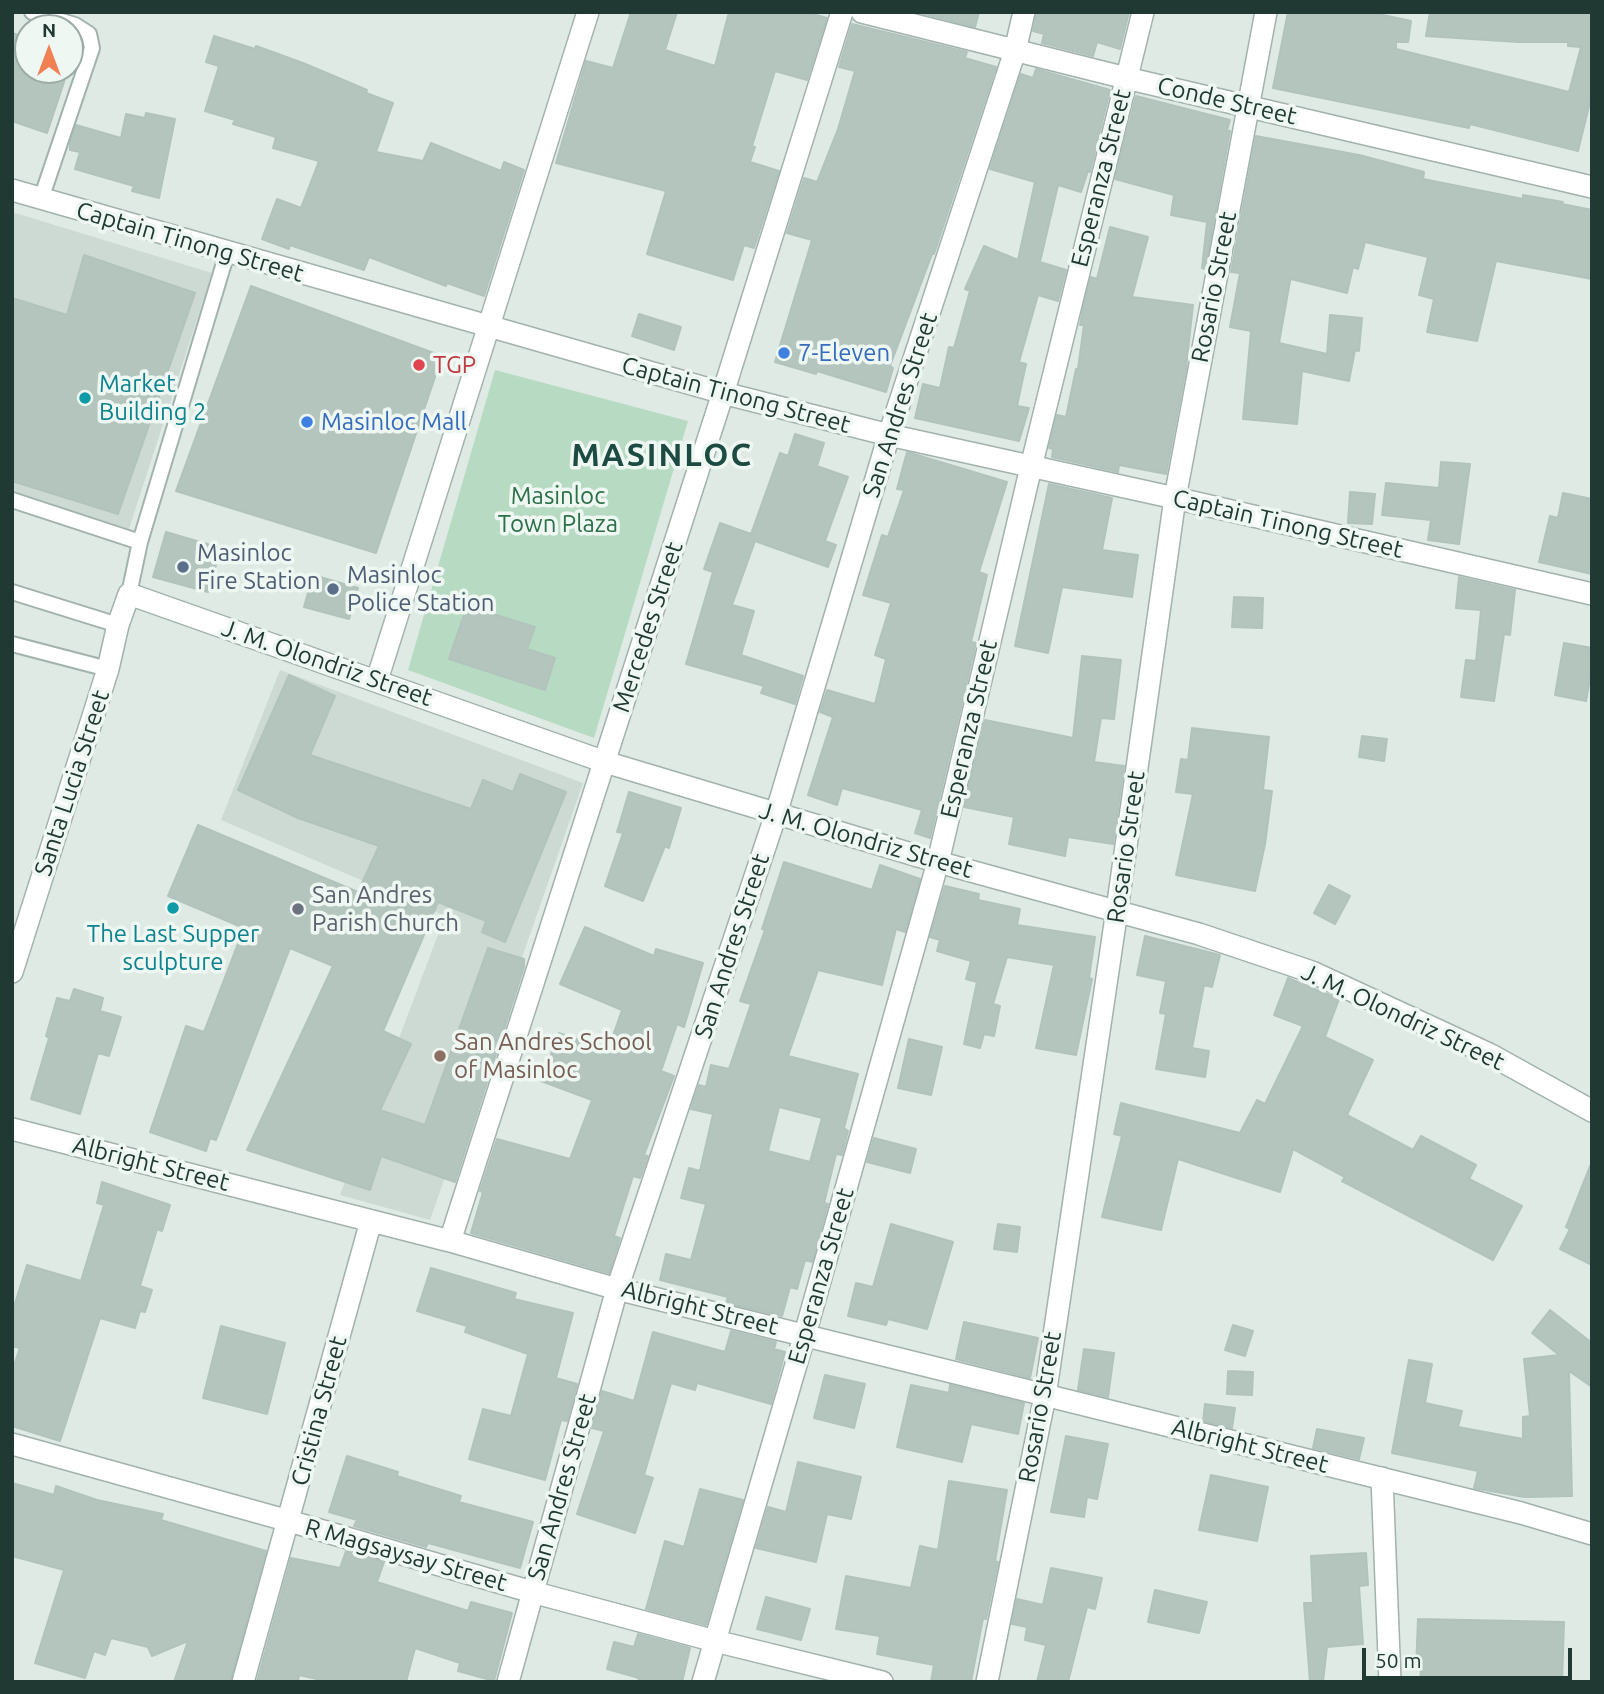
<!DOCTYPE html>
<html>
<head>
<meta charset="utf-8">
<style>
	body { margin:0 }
	#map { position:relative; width:1604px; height:1694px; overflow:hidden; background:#dfeae5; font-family:Ubuntu,sans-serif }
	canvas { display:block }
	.frame { position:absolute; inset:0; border:14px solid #203a33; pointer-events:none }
	.north { position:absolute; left:14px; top:14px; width:70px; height:70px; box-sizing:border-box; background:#eff7f3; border:2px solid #9caba6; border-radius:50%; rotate:0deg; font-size:19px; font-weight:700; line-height:28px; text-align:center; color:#203a33 }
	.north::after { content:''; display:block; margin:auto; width:24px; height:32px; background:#f18055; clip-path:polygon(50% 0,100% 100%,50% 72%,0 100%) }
	.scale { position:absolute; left:1362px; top:1648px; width:210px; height:32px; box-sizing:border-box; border:4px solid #203a33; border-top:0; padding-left:9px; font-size:21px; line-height:24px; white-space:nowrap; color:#203a33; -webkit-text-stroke:5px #eff7f3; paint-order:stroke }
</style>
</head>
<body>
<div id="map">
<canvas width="1604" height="1694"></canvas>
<div class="frame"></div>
<div class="north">N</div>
<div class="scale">50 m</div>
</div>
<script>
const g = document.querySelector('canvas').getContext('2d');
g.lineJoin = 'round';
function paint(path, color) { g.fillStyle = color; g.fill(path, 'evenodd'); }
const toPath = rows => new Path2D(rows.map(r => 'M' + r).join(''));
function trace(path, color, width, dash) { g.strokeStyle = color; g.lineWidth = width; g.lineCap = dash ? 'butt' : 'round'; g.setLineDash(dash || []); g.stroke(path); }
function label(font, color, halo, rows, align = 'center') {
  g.font = font + ' Ubuntu,sans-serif'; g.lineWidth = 7; g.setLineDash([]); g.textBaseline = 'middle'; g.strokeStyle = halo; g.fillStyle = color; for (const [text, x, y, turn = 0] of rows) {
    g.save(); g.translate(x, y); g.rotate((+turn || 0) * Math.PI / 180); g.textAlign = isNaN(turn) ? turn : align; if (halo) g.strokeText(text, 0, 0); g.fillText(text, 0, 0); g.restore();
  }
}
paint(toPath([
	[12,212,212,273,129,529,12,491],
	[280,670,583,783,430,1220,340,1195,445,916,221,820]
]), '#cddad4');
paint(toPath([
	[495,370,688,421,594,738,408,670]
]), '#b7dbc2');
const building = toPath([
	[631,12,677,12,665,50,715,66,729,12,806,12,827,18,807,80,775,71,752,146,755,147,750,162,779,171,754,248,744,245,733,280,647,254,666,191,556,163,586,61,613,68,631,12],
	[917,12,979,12,975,27,917,12],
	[1037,12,1129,12,1120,49,1097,42,1093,56,1042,43,1044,34,1033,31,1037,12],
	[1288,12,1369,12,1411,21,1408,42,1396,42,1396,49,1569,92,1581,47,1568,46,1568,42,1518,42,1426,36,1430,12,1592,12,1592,94,1578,151,1470,124,1469,128,1273,88,1288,12],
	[852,24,967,52,965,58,996,67,934,254,932,254,890,366,893,368,886,392,817,371,816,374,775,362,812,240,787,233,804,178,817,182,838,129,855,71,839,67,852,24],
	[12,33,28,38,28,70,68,70,47,133,12,121,12,33],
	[214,36,255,49,256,46,303,63,367,90,366,93,393,103,376,152,423,161,431,143,501,171,504,162,524,170,484,296,447,283,446,286,369,257,364,270,290,245,289,249,262,239,277,199,301,208,319,161,273,148,276,137,233,124,235,120,205,111,219,66,206,62,214,36],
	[1036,69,1110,90,1090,172,1088,171,1081,192,1058,185,1040,262,1066,270,1058,301,1038,295,1019,362,1026,364,1017,406,1029,408,1019,441,915,418,923,384,940,388,949,347,954,348,970,291,965,289,984,246,1018,260,1035,182,990,169,1021,74,1033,78,1036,69],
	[1136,96,1230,120,1227,130,1230,131,1205,269,1202,268,1207,222,1171,215,1174,195,1115,179,1136,96],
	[146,113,175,119,159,198,132,191,134,186,75,169,80,152,70,150,70,143,76,125,121,138,126,114,145,118,146,113],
	[1256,136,1359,155,1424,172,1423,179,1523,199,1523,195,1563,202,1562,204,1592,210,1592,279,1496,261,1477,341,1427,332,1434,299,1419,295,1428,257,1365,242,1358,269,1353,267,1347,293,1291,279,1290,281,1279,343,1327,354,1330,315,1362,318,1359,351,1355,350,1349,381,1302,371,1297,424,1243,419,1251,331,1230,327,1240,273,1231,272,1256,136],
	[1110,227,1148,237,1132,297,1193,305,1186,368,1166,474,1119,465,1118,472,1052,457,1053,449,1049,448,1057,415,1066,417,1076,369,1078,369,1084,325,1080,325,1083,309,1091,277,1097,279,1110,227],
	[84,255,195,293,118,514,12,481,12,298,67,315,84,255],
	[251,286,442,356,376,553,176,491,251,286],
	[639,314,681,327,674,350,632,336,639,314],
	[795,434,824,443,817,466,848,477,825,541,836,545,828,567,755,541,732,605,754,611,741,655,803,676,795,704,761,693,764,686,686,664,713,572,704,569,720,523,751,534,780,453,788,456,795,434],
	[907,452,1007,482,979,572,987,575,971,642,976,643,930,838,915,833,922,810,842,788,837,805,808,795,833,717,820,712,827,690,875,704,886,659,875,655,891,603,863,595,882,535,888,537,904,490,897,489,907,452],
	[1441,462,1470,464,1459,544,1428,540,1431,520,1382,515,1386,483,1439,488,1441,462],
	[1049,484,1112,498,1102,550,1138,555,1132,597,1062,587,1048,653,1015,646,1049,484],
	[1350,492,1375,494,1372,524,1348,523,1350,492],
	[1563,493,1592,499,1592,574,1539,562,1550,516,1558,518,1563,493],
	[166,532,221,548,208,592,153,577,166,532],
	[313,575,358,588,349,619,304,607,313,575],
	[1459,577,1515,590,1510,635,1504,634,1494,701,1461,697,1466,660,1476,661,1481,610,1456,608,1459,577],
	[1234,597,1263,598,1262,628,1232,627,1234,597],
	[467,606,535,627,527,649,555,658,545,690,449,659,467,606],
	[1564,643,1592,648,1592,667,1586,701,1555,695,1564,643],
	[1082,656,1121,660,1114,719,1101,718,1094,762,1124,766,1113,844,1068,837,1065,856,1009,844,1014,817,964,807,985,720,1073,738,1082,656],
	[289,675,335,696,310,755,471,809,483,780,513,792,520,774,566,792,505,942,482,932,486,921,438,902,383,1031,411,1044,380,1110,425,1125,488,948,524,959,524,967,455,1182,381,1156,370,1190,247,1150,333,966,290,948,216,1140,210,1138,206,1151,150,1132,186,1026,204,1032,244,928,168,896,198,825,358,892,379,846,298,818,238,790,289,675],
	[1192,728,1269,737,1263,790,1272,791,1265,844,1255,891,1176,875,1193,794,1176,792,1181,759,1188,760,1192,728],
	[1362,736,1387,739,1384,761,1359,757,1362,736],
	[629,792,681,808,669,848,665,846,643,901,605,886,623,833,617,832,629,792],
	[784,862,872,890,880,865,920,879,905,932,896,929,882,985,818,970,788,1056,858,1074,844,1128,848,1131,842,1155,836,1154,824,1203,828,1204,812,1262,805,1260,797,1289,790,1287,782,1316,726,1303,728,1297,660,1280,666,1254,691,1260,706,1204,681,1198,689,1168,700,1171,713,1114,691,1109,699,1085,706,1087,711,1065,729,1069,751,1004,740,1001,765,930,762,929,784,862],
	[779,1107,822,1118,810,1162,768,1151,779,1107],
	[1329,885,1350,896,1335,924,1314,913,1329,885],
	[945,886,979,894,978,900,1020,909,1017,925,1095,937,1089,978,1092,979,1076,1055,1036,1048,1054,965,1007,957,993,1004,1000,1006,994,1036,984,1034,980,1048,964,1044,977,982,966,979,971,961,937,951,940,940,930,937,945,886],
	[585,927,654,956,656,949,703,963,684,1027,677,1024,661,1071,674,1076,644,1155,648,1156,640,1178,633,1176,614,1236,620,1238,609,1273,471,1233,483,1192,480,1191,497,1139,570,1159,592,1100,541,1081,559,1033,608,1050,622,1010,560,984,585,927],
	[1145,936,1220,955,1212,987,1204,985,1192,1048,1209,1051,1205,1077,1156,1069,1166,1014,1160,1013,1166,981,1137,975,1145,936],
	[1288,978,1339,999,1325,1037,1373,1060,1347,1115,1413,1150,1421,1136,1476,1165,1469,1179,1522,1206,1493,1260,1342,1181,1345,1177,1293,1149,1280,1192,1178,1159,1161,1230,1102,1217,1122,1136,1114,1134,1121,1103,1240,1133,1257,1100,1265,1104,1303,1026,1274,1015,1288,978],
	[74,989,103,998,100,1011,121,1017,109,1056,98,1053,80,1114,31,1099,49,1038,46,1036,57,998,70,1001,74,989],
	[909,1039,942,1047,931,1095,898,1088,909,1039],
	[874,1138,916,1149,910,1173,867,1162,874,1138],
	[1590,1166,1592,1167,1592,1265,1560,1249,1570,1229,1566,1227,1590,1166],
	[102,1182,170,1205,162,1231,157,1229,140,1286,152,1290,145,1312,140,1311,135,1328,100,1318,60,1441,12,1426,12,1371,20,1348,12,1346,12,1313,27,1265,81,1281,104,1205,97,1203,102,1182],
	[891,1224,953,1242,927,1329,888,1319,886,1325,848,1316,856,1283,873,1287,891,1224],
	[998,1224,1020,1227,1017,1252,994,1249,998,1224],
	[431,1268,516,1293,514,1299,573,1313,556,1378,577,1384,567,1421,561,1420,545,1480,469,1459,483,1409,511,1416,528,1354,465,1332,467,1326,417,1311,431,1268],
	[1550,1310,1592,1343,1592,1387,1569,1371,1572,1496,1524,1497,1474,1488,1478,1471,1392,1453,1409,1360,1432,1364,1425,1403,1462,1411,1458,1427,1523,1439,1523,1417,1530,1416,1524,1359,1559,1355,1532,1333,1550,1310],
	[964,1322,1038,1338,1030,1378,956,1359,964,1322],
	[1233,1325,1253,1331,1245,1356,1225,1350,1233,1325],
	[221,1326,285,1343,267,1414,203,1398,221,1326],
	[731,1331,776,1342,774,1349,785,1352,771,1404,697,1383,695,1390,671,1383,644,1475,653,1478,635,1533,577,1514,604,1431,592,1428,602,1391,634,1401,653,1332,725,1352,731,1331],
	[1084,1349,1114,1353,1108,1397,1078,1390,1084,1349],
	[1228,1371,1253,1372,1252,1395,1227,1394,1228,1371],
	[825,1375,865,1384,854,1428,814,1418,825,1375],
	[911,1385,949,1393,950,1385,1024,1403,1018,1434,971,1424,962,1462,897,1447,911,1385],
	[1205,1404,1235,1408,1232,1428,1203,1421,1205,1404],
	[1317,1429,1364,1438,1359,1459,1313,1448,1317,1429],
	[1066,1436,1108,1444,1097,1499,1087,1497,1084,1517,1051,1512,1066,1436],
	[347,1456,398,1472,397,1476,461,1496,459,1502,533,1522,520,1568,428,1543,426,1547,354,1526,357,1520,329,1512,347,1456],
	[798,1462,861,1477,851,1519,827,1514,816,1562,756,1548,768,1507,786,1512,798,1462],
	[1211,1475,1268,1487,1257,1541,1199,1530,1211,1475],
	[949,1481,1007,1490,995,1561,998,1562,986,1619,983,1618,971,1682,931,1682,934,1665,877,1654,880,1636,836,1629,846,1576,911,1588,920,1546,938,1550,949,1481],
	[12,1483,54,1495,56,1486,97,1500,163,1514,161,1520,266,1551,230,1682,174,1682,188,1641,152,1656,148,1647,111,1638,105,1655,94,1651,85,1678,35,1663,64,1570,12,1556,12,1483],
	[700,1489,743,1500,706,1625,646,1609,665,1541,684,1547,700,1489],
	[346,1551,384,1562,377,1582,468,1611,471,1602,512,1613,494,1681,458,1671,460,1663,415,1648,406,1682,330,1682,299,1675,298,1682,257,1682,291,1558,340,1568,346,1551],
	[1366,1553,1368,1585,1359,1586,1363,1644,1327,1647,1323,1682,1310,1682,1304,1603,1313,1603,1311,1556,1366,1553],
	[1051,1568,1102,1578,1095,1609,1087,1607,1068,1682,1037,1682,1046,1645,1025,1640,1027,1627,1012,1624,1017,1599,1043,1605,1051,1568],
	[1155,1590,1207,1602,1199,1633,1148,1622,1155,1590],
	[766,1597,810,1609,801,1640,757,1629,766,1597],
	[1418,1619,1564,1622,1562,1682,1420,1682,1421,1669,1416,1669,1418,1619],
	[638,1634,690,1648,682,1682,638,1682,639,1678,607,1669,614,1642,634,1647,638,1634]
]);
paint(building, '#b4c5be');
trace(building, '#b1c3bc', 2);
const service = toPath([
	[32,12,75,25,89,34,92,48,41,199],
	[12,500,140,542],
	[12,592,118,625],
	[129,594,140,542,227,253],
	[12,644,108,669]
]);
const minor = toPath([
	[12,190,723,393,889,435,1175,498,1592,594],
	[12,1129,450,1241,617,1289,1521,1513,1592,1534],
	[450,1241,723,393,842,12],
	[12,1444,289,1521,532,1592,715,1641,882,1682],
	[1382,1478,1390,1682],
	[243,1682,371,1221],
	[508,1682,617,1289,776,814,889,435,1015,51,1024,12],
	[703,1682,805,1334,938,862,1031,467,1143,12],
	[987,1682,1045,1396,1117,910,1175,498,1266,12]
]);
const tertiary = toPath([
	[862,12,1126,78,1592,187],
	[377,680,588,12],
	[12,972,108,669,118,625,129,594,605,762,938,862,1199,934,1312,972,1491,1055,1592,1111]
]);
trace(service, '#a2b2ac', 18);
trace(minor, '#a2b2ac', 24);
trace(tertiary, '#a2b2ac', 24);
trace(service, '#fff', 14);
trace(minor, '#fff', 21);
trace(tertiary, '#fff', 21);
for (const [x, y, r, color] of [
	[784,353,7,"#3f7fe0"],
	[419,365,7,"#e0444e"],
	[85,398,7,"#0f9aa8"],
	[307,422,7,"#3f7fe0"],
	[183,567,7,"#5c6f8a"],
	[333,589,7,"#5c6f8a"],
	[173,908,7,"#0f9aa8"],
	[298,909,7,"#6b7280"],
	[440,1056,7,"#8d6e63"]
]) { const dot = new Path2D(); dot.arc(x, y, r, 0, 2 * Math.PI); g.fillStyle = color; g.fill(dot); trace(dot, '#eff7f3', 2.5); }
label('24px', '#203a33', '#eff7f3', [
	["Conde Street",1227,101,13],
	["Esperanza Street",1101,178,-76],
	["Captain Tinong Street",190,242,16],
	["Rosario Street",1214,287,-79],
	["Captain Tinong Street",736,395,15],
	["San Andres Street",900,405,-72],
	["Captain Tinong Street",1288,524,13],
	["Mercedes Street",648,627,-72],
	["J. M. Olondriz Street",327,663,19],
	["Esperanza Street",969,729,-77],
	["Santa Lucia Street",72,783,-72],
	["J. M. Olondriz Street",866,840,16],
	["Rosario Street",1126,847,-82],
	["San Andres Street",732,946,-72],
	["J. M. Olondriz Street",1403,1017,25],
	["Albright Street",151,1164,14],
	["Esperanza Street",821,1276,-74],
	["Albright Street",700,1308,14],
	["Rosario Street",1040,1407,-80],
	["Cristina Street",319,1411,-75],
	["Albright Street",1250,1446,14],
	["San Andres Street",562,1487,-74],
	["R Magsaysay Street",406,1555,16]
]);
label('24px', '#366cbe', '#eff7f3', [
	["7-Eleven",798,353],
	["Masinloc Mall",321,422]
], 'left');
label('24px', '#be3a42', '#eff7f3', [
	["TGP",433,365]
], 'left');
label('24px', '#0d838f', '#eff7f3', [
	["Market",99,384],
	["Building 2",99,412],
	["The Last Supper",173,934,"center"],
	["sculpture",173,962,"center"]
], 'left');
label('24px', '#2b7047', '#eff7f3', [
	["Masinloc",558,496],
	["Town Plaza",558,524]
]);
label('24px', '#4e5e75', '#eff7f3', [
	["Masinloc",197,553],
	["Fire Station",197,581],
	["Masinloc",347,575],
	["Police Station",347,603]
], 'left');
label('24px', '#5b616d', '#eff7f3', [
	["San Andres",312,895],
	["Parish Church",312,923]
], 'left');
label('24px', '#785e54', '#eff7f3', [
	["San Andres School",454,1042],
	["of Masinloc",454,1070]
], 'left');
g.letterSpacing = '2px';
label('bold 32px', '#1c4b41', '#eff7f3', [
	["MASINLOC",662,455]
]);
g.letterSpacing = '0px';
</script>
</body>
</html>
